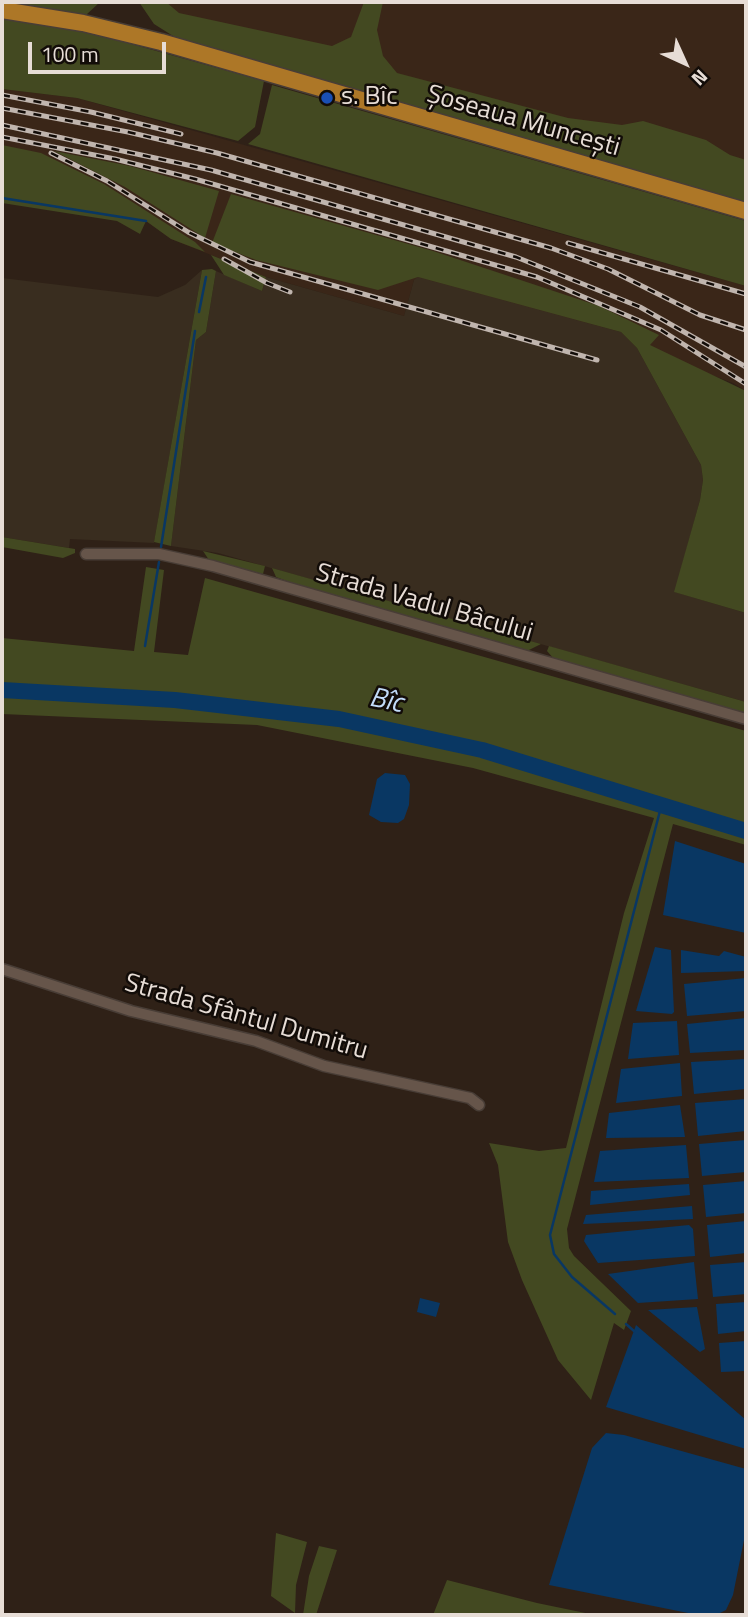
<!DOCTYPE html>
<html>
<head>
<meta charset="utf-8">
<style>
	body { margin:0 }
	#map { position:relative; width:748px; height:1617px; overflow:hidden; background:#2f2117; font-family:"Titillium Web",sans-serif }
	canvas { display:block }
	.frame { position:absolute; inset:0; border:4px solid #e7ddd6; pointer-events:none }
	.north { position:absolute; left:650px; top:28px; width:70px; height:70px; -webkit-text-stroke:5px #120c08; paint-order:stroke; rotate:135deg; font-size:19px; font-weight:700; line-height:28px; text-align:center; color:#e7ddd6 }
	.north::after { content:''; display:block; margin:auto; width:24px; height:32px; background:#e7ddd6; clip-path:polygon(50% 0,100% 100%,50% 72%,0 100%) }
	.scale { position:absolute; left:28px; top:42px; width:138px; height:32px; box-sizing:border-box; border:4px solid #e7ddd6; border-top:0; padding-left:9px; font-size:21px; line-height:24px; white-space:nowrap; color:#e7ddd6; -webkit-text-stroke:5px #120c08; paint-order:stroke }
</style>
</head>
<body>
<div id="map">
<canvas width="748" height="1617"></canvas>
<div class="frame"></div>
<div class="north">N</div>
<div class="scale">100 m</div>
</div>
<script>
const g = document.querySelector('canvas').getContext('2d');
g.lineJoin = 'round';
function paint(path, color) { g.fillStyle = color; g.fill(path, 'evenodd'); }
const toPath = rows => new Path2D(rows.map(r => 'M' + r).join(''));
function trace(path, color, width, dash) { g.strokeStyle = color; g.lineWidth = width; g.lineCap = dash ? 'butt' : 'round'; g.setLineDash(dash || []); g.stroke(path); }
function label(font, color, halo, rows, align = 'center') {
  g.font = font + ' "Titillium Web",sans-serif'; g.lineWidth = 5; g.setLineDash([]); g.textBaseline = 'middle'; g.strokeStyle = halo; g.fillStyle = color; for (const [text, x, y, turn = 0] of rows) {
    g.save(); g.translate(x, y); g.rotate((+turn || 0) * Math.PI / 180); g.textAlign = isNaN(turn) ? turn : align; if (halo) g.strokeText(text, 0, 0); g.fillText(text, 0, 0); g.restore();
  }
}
paint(toPath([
	[161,2,746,2,746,165,200,25,163,9],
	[2,89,77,98,746,286,746,391,733,383,637,348,621,332,414,280,404,316,266,277,171,239,124,205,2,162]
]), '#3a2618');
paint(toPath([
	[202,270,154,543,70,539,69,548,2,537,2,278,158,297,185,285],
	[216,271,262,291,266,277,404,316,414,280,418,277,621,332,637,348,701,465,703,480,700,500,675,592,746,613,746,702,218,553,171,546,196,340,206,332]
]), '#392d1f');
paint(toPath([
	[2,2,100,2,86,15,2,5],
	[139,2,166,2,179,13,332,46,351,37,364,2,383,2,377,30,383,56,397,73,568,118,622,125,643,121,706,140,730,155,746,160,746,205,181,41,154,24],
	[2,18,85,31,264,81,255,127,238,141,77,98,2,89],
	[272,85,746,221,746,286,248,144,260,134],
	[2,145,41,153,104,184,195,242,205,252,171,239,146,221,140,234,117,221,2,203],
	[54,151,130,166,219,191,205,238,125,187],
	[231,194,433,251,599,306,659,335,650,345,746,391,746,613,674,592,700,500,703,480,701,465,637,348,621,332,418,277,378,290,256,260,212,243],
	[211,255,266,277,262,291,224,275],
	[212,269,216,271,206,332,196,340,171,546,154,542,202,270],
	[2,537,75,549,75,553,63,558,2,547],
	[203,551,265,566,263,574,209,560],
	[146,567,164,570,154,652,188,655,205,578,746,731,746,845,673,824,567,1229,569,1248,574,1256,631,1311,624,1330,614,1323,591,1400,558,1360,522,1280,508,1242,498,1165,489,1143,539,1151,566,1148,624,913,654,818,473,768,257,725,2,714,2,638,134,651],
	[272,568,541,644,527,651,303,587,276,577],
	[549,646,746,702,746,715,554,659,547,651],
	[276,1533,307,1542,296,1585,295,1613,271,1596],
	[319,1546,337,1550,316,1615,303,1615,309,1576],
	[447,1580,537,1603,595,1615,433,1615]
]), '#434921');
paint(toPath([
	[385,773,405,775,410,784,409,805,404,819,398,823,381,822,369,815,377,779],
	[675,841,746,864,746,933,663,915],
	[655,947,671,950,674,1012,672,1014,636,1011],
	[681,950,719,956,724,951,746,957,746,971,681,973],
	[746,978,746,1011,687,1016,684,984],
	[746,1018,746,1050,690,1053,687,1024],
	[677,1021,679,1055,628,1059,633,1023],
	[746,1059,746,1089,694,1094,691,1062],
	[680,1063,682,1096,616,1103,621,1069],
	[746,1099,746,1131,698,1136,695,1103],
	[680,1105,685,1137,606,1138,609,1113],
	[746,1140,746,1172,702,1176,699,1144],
	[686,1145,689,1178,594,1182,600,1151],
	[746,1181,746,1213,706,1217,703,1185],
	[689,1184,690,1195,590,1205,591,1191],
	[692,1206,693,1219,583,1224,586,1215],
	[746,1221,746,1253,710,1257,707,1225],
	[689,1225,693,1229,695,1256,598,1263,584,1241,586,1235],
	[694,1262,698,1299,638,1303,608,1274],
	[746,1262,746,1294,713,1297,710,1265],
	[420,1298,440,1303,436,1317,417,1312],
	[746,1302,746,1331,718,1334,716,1304],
	[697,1307,705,1349,700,1352,648,1310],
	[636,1325,746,1420,746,1449,606,1407],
	[746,1341,746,1371,721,1372,719,1343],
	[606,1433,624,1435,746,1469,746,1530,733,1595,726,1610,716,1615,698,1615,549,1585,592,1448]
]), '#093763');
trace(toPath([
	[2,198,146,221],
	[199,312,206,277],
	[161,547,195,331],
	[145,646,159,562],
	[615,1314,572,1277,554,1254,550,1235,661,807],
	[626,1324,634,1331]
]), '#093763', 2.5);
trace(toPath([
	[2,690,175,700,339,719,482,750,746,831]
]), '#093763', 16);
const street = toPath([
	[86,554,159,554,213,566,746,719],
	[2,969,131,1011,256,1041,324,1066,470,1098,479,1105]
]);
const primary = toPath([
	[2,10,83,23,161,42,746,211]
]);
trace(street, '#483d36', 13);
trace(primary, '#483d36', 19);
trace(street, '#66554a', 10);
trace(primary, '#ad7727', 16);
const rail = toPath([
	[2,95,91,112,181,134],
	[2,108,128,132,217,153,551,248,608,269,700,315,746,330],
	[2,125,211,170,516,257,640,307,746,367],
	[2,137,115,159,195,179,537,277,661,330,746,384],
	[51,153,107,181,188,232,250,262,597,360],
	[568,243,746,294],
	[224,259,267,283,290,292]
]);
trace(rail, '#c0b5ae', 5);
trace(rail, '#120c08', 2.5, [8]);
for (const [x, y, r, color] of [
	[327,98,7,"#1a4fb4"]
]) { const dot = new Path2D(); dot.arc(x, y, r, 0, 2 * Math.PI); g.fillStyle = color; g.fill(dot); trace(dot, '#120c08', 2.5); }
label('26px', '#e7ddd6', '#120c08', [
	["s. Bîc",341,98]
], 'left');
label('26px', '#e7ddd6', '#120c08', [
	["Șoseaua Muncești",523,122,16],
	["Strada Vadul Bâcului",424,604,16],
	["Strada Sfântul Dumitru",246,1018,16]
]);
label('italic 28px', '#c2dbf8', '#120c08', [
	["Bîc",386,702,12]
]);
</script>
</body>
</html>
